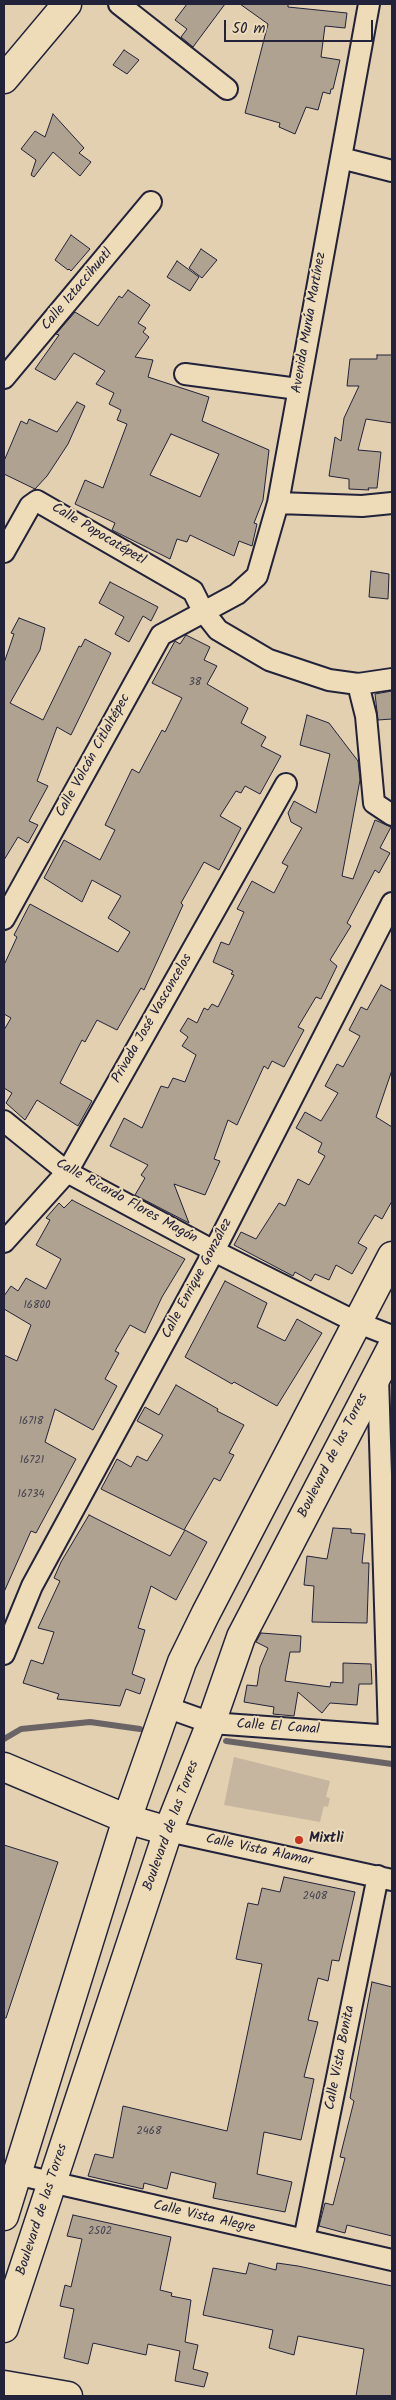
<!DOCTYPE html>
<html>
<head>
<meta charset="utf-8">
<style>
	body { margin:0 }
	#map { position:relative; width:396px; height:2400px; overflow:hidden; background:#e2d0b0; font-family:Kalam,sans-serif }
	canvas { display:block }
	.frame { position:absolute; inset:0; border:5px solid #22223b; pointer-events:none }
	.scale { position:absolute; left:224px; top:20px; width:149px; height:22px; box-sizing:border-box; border:2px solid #22223b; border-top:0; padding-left:6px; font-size:15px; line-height:18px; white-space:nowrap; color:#22223b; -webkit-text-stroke:4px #eedbb8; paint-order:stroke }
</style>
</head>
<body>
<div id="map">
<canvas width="396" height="2400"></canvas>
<div class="frame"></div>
<div class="scale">50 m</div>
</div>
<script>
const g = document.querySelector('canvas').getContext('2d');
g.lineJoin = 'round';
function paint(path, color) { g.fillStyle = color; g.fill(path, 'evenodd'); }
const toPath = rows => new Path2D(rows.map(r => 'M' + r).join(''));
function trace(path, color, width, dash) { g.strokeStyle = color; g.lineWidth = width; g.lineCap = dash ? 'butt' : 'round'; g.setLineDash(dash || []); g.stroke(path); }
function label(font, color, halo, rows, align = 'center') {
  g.font = font + ' Kalam,sans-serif'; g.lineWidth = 4; g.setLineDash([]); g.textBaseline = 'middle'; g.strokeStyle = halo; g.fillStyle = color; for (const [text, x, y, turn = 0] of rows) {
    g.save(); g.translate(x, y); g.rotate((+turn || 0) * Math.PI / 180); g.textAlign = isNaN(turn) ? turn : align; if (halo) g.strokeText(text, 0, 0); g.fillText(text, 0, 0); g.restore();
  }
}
paint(toPath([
	[234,1757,330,1781,326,1797,330,1798,328,1807,324,1806,320,1822,224,1805]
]), '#c6b69f');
trace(toPath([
	[4,1739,21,1729,90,1722,140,1729],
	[226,1741,392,1764]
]), '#6b6467', 6);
const building = toPath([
	[187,4,225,4,193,47,181,37,187,29,175,20,187,4],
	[240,4,288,4,288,7,347,13,345,28,325,26,321,57,340,60,333,89,331,89,330,94,323,92,318,110,306,107,295,134,279,127,280,123,245,113,268,24,240,4],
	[124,50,139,60,127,74,113,65,124,50],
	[53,114,84,148,79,153,91,162,80,176,53,152,34,177,31,175,36,160,21,149,35,131,45,137,53,114],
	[71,235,90,249,71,271,69,269,68,270,55,260,71,235],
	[201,249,217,260,202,278,189,268,201,249],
	[177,261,199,277,190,291,167,277,177,261],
	[128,290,150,305,138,323,146,328,143,332,149,337,135,357,153,360,148,377,209,397,202,421,269,450,263,500,254,523,257,524,252,546,239,541,234,556,190,535,187,542,177,539,170,559,112,530,115,523,75,504,85,480,103,488,127,424,117,420,121,410,109,404,114,393,96,384,105,371,74,353,55,380,35,369,59,335,56,334,75,312,98,326,119,296,122,298,128,290],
	[171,434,219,454,200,497,150,475,171,434],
	[377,355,392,355,392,423,366,419,358,450,381,452,377,488,368,488,369,490,349,489,349,479,329,476,335,437,341,441,344,418,359,386,347,386,350,359,377,359,377,355],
	[77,402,85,406,68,444,47,476,35,489,4,474,4,461,21,421,27,424,29,419,57,432,77,402],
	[371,571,389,574,388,599,369,597,371,571],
	[110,582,158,607,151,621,143,616,129,642,115,634,124,617,99,603,110,582],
	[19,618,45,628,40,650,10,703,43,720,79,646,81,647,85,639,111,653,71,735,57,727,37,781,48,786,29,821,38,825,28,843,18,837,4,860,4,663,14,634,11,633,19,618],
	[186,635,210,647,204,660,217,666,207,684,248,708,241,723,266,737,261,746,281,756,260,794,245,786,241,793,236,791,220,816,241,828,219,870,204,862,181,903,183,905,144,990,141,988,117,1030,97,1020,85,1042,82,1040,60,1083,92,1101,78,1126,37,1100,25,1120,6,1103,12,1093,4,1088,4,1030,11,1018,4,1014,4,965,17,937,14,935,30,904,118,952,130,932,108,918,121,896,92,880,82,902,44,878,64,840,100,860,115,830,105,825,132,769,139,773,162,730,165,732,182,698,152,683,175,641,180,644,186,635],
	[392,691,392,719,378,720,375,694,392,691],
	[307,715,329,723,358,761,360,780,342,876,353,879,375,820,391,827,380,848,390,853,379,873,375,870,347,923,351,926,330,960,337,966,321,999,316,997,298,1027,304,1030,284,1067,272,1061,268,1069,264,1066,237,1125,228,1120,214,1159,220,1161,205,1195,174,1184,189,1223,135,1195,145,1178,141,1175,148,1165,110,1146,124,1118,142,1128,161,1086,168,1088,173,1078,185,1082,196,1055,182,1046,188,1037,180,1031,188,1018,197,1023,204,1008,208,1010,212,1004,218,1007,234,975,231,974,233,971,213,962,221,942,229,945,244,912,237,909,252,881,274,893,288,866,282,863,302,828,291,822,288,813,294,801,316,813,330,754,300,745,307,715],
	[381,985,392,991,392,1070,376,1117,392,1127,392,1201,382,1219,375,1215,358,1243,367,1248,352,1274,336,1265,329,1280,315,1274,311,1281,295,1272,293,1276,234,1245,241,1232,256,1239,279,1203,285,1206,298,1179,309,1185,325,1156,318,1152,322,1143,296,1128,305,1112,321,1121,338,1093,325,1086,337,1064,343,1067,360,1036,349,1030,361,1007,367,1010,381,985],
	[72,1200,185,1259,162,1297,145,1333,130,1325,115,1351,119,1353,105,1379,117,1386,93,1430,55,1409,45,1442,76,1459,36,1533,31,1531,4,1592,4,1355,17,1361,31,1325,4,1309,4,1296,11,1286,18,1291,26,1278,46,1289,61,1259,36,1245,50,1220,46,1218,59,1203,64,1208,72,1200],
	[225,1281,267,1303,257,1327,285,1341,297,1319,322,1333,277,1406,234,1382,232,1384,185,1357,225,1281],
	[176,1385,218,1409,217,1411,244,1425,229,1453,234,1455,220,1481,214,1478,184,1530,101,1489,117,1459,131,1467,137,1456,147,1461,163,1435,137,1421,145,1407,159,1415,176,1385],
	[89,1515,170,1556,185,1530,207,1542,176,1600,151,1586,138,1628,145,1630,132,1674,145,1679,140,1694,126,1689,120,1706,57,1699,59,1694,23,1683,31,1660,43,1664,54,1632,38,1628,60,1581,54,1578,61,1562,89,1515],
	[333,1528,351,1529,351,1533,365,1534,362,1563,369,1563,367,1623,312,1622,314,1586,304,1585,307,1556,327,1559,333,1528],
	[261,1633,301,1636,300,1652,290,1652,285,1681,330,1687,331,1682,343,1683,343,1663,371,1664,372,1684,359,1684,357,1705,330,1703,322,1713,298,1692,294,1716,273,1714,274,1707,244,1702,247,1685,257,1686,260,1667,268,1648,256,1642,261,1633],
	[4,1845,58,1862,6,2018,4,2018,4,1845],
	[284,1877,355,1892,339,1961,332,1960,328,1981,318,1978,308,2020,318,2022,304,2077,314,2079,301,2140,264,2132,257,2174,292,2182,285,2212,213,2198,216,2183,171,2172,167,2189,144,2183,143,2189,88,2176,95,2154,113,2158,123,2106,227,2131,262,1964,236,1959,248,1903,258,1905,262,1888,280,1892,284,1877],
	[372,1982,392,1987,392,2236,347,2225,345,2233,319,2226,325,2203,333,2205,345,2158,340,2157,354,2101,350,2098,372,1982],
	[73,2215,171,2237,160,2290,172,2293,171,2296,191,2300,185,2342,198,2345,193,2369,208,2373,204,2387,175,2381,180,2351,148,2344,146,2355,93,2343,88,2364,64,2358,74,2309,60,2306,65,2285,71,2287,82,2239,67,2236,73,2215],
	[249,2263,276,2270,277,2263,298,2266,392,2286,392,2396,356,2396,364,2349,298,2336,294,2355,269,2348,273,2330,203,2315,213,2268,246,2274,249,2263]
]);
paint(building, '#afa291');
trace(building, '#22223b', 1);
const street = toPath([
	[119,4,227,89],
	[341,158,392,171],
	[185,374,298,389],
	[4,378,151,202],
	[278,503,362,506,392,503],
	[4,552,30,506,37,501,193,591,203,611,218,630,269,660,329,680,358,684,366,716,374,803,392,815],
	[358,684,392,679],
	[4,919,161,635,237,594,257,576,278,503,369,4],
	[4,1121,67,1172,214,1251,356,1322,392,1336],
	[4,1242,67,1172,286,784],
	[378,1376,389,1736],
	[4,1654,32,1586,214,1251,392,903],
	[166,1707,211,1723,392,1736],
	[168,1831,392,1880],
	[16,2174,392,2260],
	[304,2240,378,1876]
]);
const secondary = toPath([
	[4,79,67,4],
	[4,1767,127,1819,168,1831],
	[4,2216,127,1819,182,1662,206,1613,392,1256],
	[4,2328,168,1831,211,1723,241,1637,392,1347],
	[4,2385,68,2396]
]);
trace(street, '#22223b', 24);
trace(secondary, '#22223b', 31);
trace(street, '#eedbb8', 20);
trace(secondary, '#eedbb8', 28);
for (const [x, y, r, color] of [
	[299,1840,5,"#c8321e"]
]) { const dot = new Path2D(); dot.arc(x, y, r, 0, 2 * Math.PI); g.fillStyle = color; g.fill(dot); trace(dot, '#eedbb8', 2); }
label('11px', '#454250', null, [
	["38",195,683],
	["16800",37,1306],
	["16718",31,1422],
	["16721",32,1461],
	["16734",31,1495],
	["2408",315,1897],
	["2468",149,2132],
	["2502",100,2232]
]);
label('14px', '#22223b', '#eedbb8', [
	["Calle Iztaccihuatl",78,290,-50],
	["Avenida Murúa Martínez",310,323,-80],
	["Calle Popocatépetl",98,535,31],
	["Calle Volcán Citlaltépec",94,756,-61],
	["Privada José Vasconcelos",153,1019,-60],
	["Calle Ricardo Flores Magón",126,1202,29],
	["Calle Enrique González",198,1279,-62],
	["Boulevard de las Torres",334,1456,-63],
	["Calle El Canal",278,1728,4],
	["Boulevard de las Torres",172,1826,-70],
	["Calle Vista Alamar",259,1851,12],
	["Calle Vista Bonita",341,2058,-79],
	["Boulevard de las Torres",43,2210,-72],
	["Calle Vista Alegre",204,2218,13]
]);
label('bold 14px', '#22223b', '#eedbb8', [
	["Mixtli",309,1840]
], 'left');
</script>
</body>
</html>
